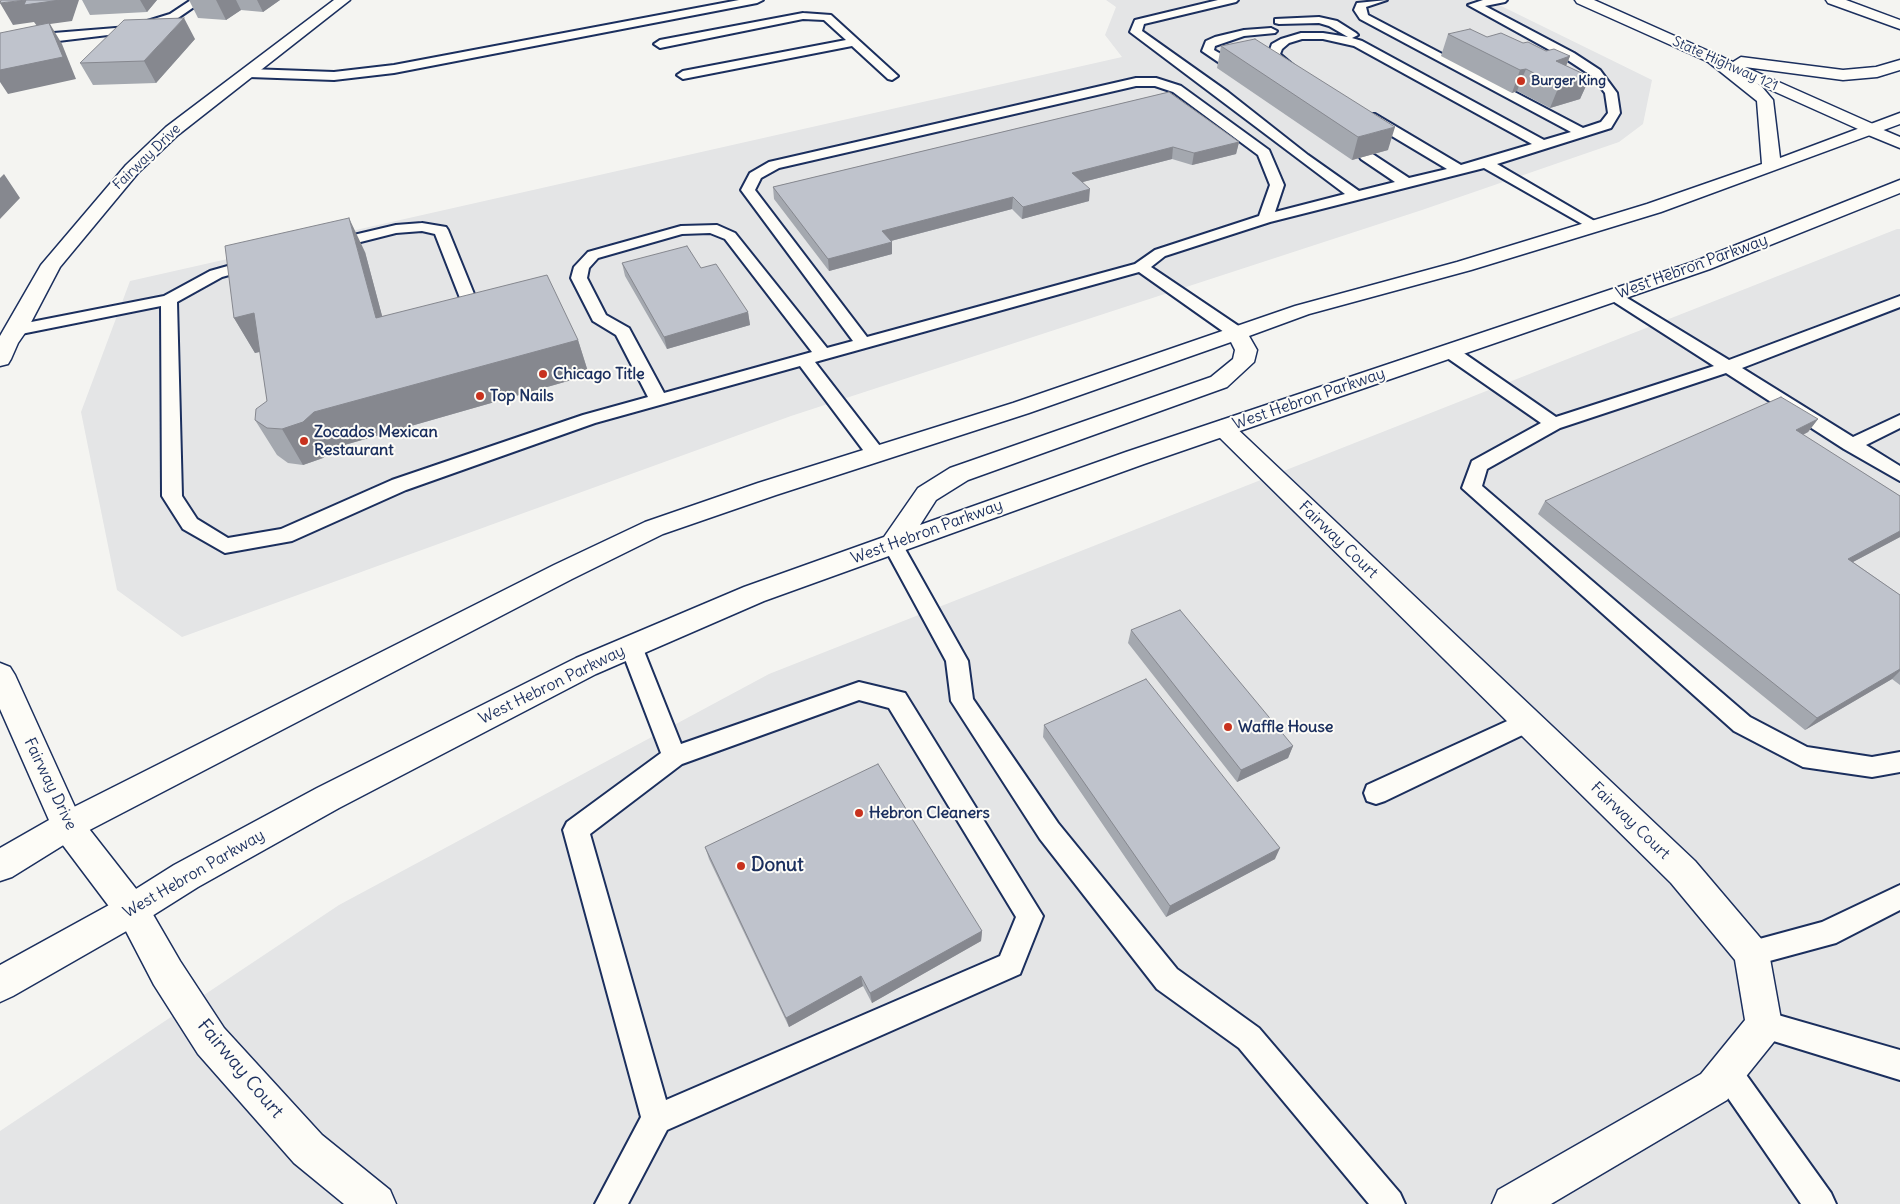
<!DOCTYPE html>
<html>
<head>
<meta charset="utf-8">
<style>
	body { margin:0 }
	canvas { display:block; background:#f4f4f1 }
</style>
</head>
<body>
<canvas width="1900" height="1204"></canvas>
<script>
const g = document.querySelector('canvas').getContext('2d');
g.lineJoin = 'round';
function paint(path, color) { g.fillStyle = color; g.fill(path, 'evenodd'); }
const toPath = rows => new Path2D(rows.map(r => 'M' + r).join(''));
function trace(path, color, width, dash) { g.strokeStyle = color; g.lineWidth = width; g.lineCap = dash ? 'butt' : 'round'; g.setLineDash(dash || []); g.stroke(path); }
function label(font, color, halo, rows, align = 'center') {
  g.font = font + ' Delius,sans-serif'; g.lineWidth = 4; g.setLineDash([]); g.textBaseline = 'middle'; g.strokeStyle = halo; g.fillStyle = color; for (const [text, x, y, turn = 0] of rows) {
    g.save(); g.translate(x, y); g.rotate((+turn || 0) * Math.PI / 180); g.textAlign = isNaN(turn) ? turn : align; if (halo) g.strokeText(text, 0, 0); g.fillText(text, 0, 0); g.restore();
  }
}
paint(toPath([
	[1106,0,1489,0,1652,80,1643,124,1619,142,1422,210,791,416,182,637,117,590,81,412,130,281,1122,57,1105,35,1116,7],
	[1897,229,1900,229,1900,1204,0,1204,0,1131,339,905,769,674]
]), '#e4e5e6');
const service = toPath([
	[191,0,204,0,178,18,133,32,0,48,0,40,29,35,128,27,170,14,191,0],
	[739,0,763,0,757,3,394,73,334,80,249,77,243,73,249,69,334,72,394,65,739,0],
	[1218,0,1238,0,1236,2,1144,24,1142,31,1228,92,1308,155,1359,191,1395,182,1361,159,1359,156,1361,153,1371,153,1409,178,1447,169,1365,120,1363,117,1365,114,1375,114,1461,165,1532,144,1354,46,1323,39,1302,39,1289,43,1282,49,1280,54,1300,71,1294,75,1290,74,1279,67,1268,55,1272,44,1281,39,1301,33,1323,33,1348,37,1329,26,1319,23,1279,24,1275,23,1275,19,1319,17,1337,21,1356,33,1358,35,1352,38,1362,41,1544,140,1571,132,1360,19,1354,10,1357,3,1387,0,1366,7,1368,15,1583,128,1601,122,1608,113,1605,93,1592,76,1566,59,1468,5,1483,0,1507,0,1505,2,1485,6,1574,53,1600,70,1617,93,1620,113,1611,128,1497,164,1603,226,1601,229,1591,229,1484,168,1270,222,1165,256,1151,267,1243,329,1245,333,1243,337,1231,337,1139,272,815,362,883,450,885,454,883,458,876,460,869,458,800,366,595,423,406,490,292,541,225,553,183,529,162,496,161,306,16,335,10,334,8,330,10,326,16,325,164,296,210,271,256,258,261,260,264,263,261,266,222,277,177,302,182,496,197,519,228,538,281,529,392,480,583,415,648,397,616,335,593,321,571,278,574,267,588,252,681,226,717,225,735,233,827,348,853,341,741,190,750,173,769,162,1136,78,1156,78,1181,86,1269,150,1284,185,1275,212,1345,194,1130,32,1135,20,1218,0],
	[1136,86,1155,86,1173,92,1258,155,1270,185,1259,216,1155,250,1135,264,867,337,755,190,761,178,779,168,1136,86],
	[710,233,725,239,812,352,664,393,629,328,606,315,587,278,589,268,598,258,682,234,710,233],
	[803,13,831,15,898,76,892,80,888,79,852,46,683,79,677,75,683,71,846,40,824,20,803,19,660,48,654,44,660,40,803,13],
	[1271,28,1277,31,1275,33,1244,36,1215,46,1214,50,1235,62,1237,65,1235,68,1227,68,1202,51,1206,41,1215,37,1244,30,1271,28],
	[422,223,446,227,448,230,485,321,483,324,471,324,469,321,435,234,422,231,396,233,329,250,321,245,324,242,396,225,422,223],
	[1614,290,1729,360,1900,296,1900,307,1742,368,1853,437,1900,415,1900,428,1866,445,1900,466,1900,481,1844,449,1726,373,1560,428,1487,469,1482,486,1750,717,1807,747,1872,757,1900,752,1900,772,1872,777,1803,767,1734,731,1462,488,1472,461,1541,423,1443,355,1441,351,1443,347,1455,347,1556,417,1714,366,1608,298,1606,295,1608,292,1614,290],
	[893,538,900,540,968,661,973,699,1058,823,1177,969,1259,1028,1400,1193,1405,1204,1369,1204,1239,1048,1157,989,1040,839,951,701,946,661,883,545,886,540,893,538],
	[631,637,639,640,642,646,681,744,859,682,905,693,1043,916,1020,974,667,1130,628,1204,595,1204,641,1117,563,830,567,822,661,753,620,646,623,640,631,637],
	[859,700,889,708,1016,917,1000,956,666,1100,590,834,682,764,859,700],
	[1527,712,1535,715,1539,722,1535,729,1385,801,1376,804,1367,801,1364,793,1367,785,1527,712],
	[1900,885,1900,910,1836,943,1751,966,1741,962,1737,953,1741,944,1822,922,1900,885],
	[1764,1011,1900,1050,1900,1080,1754,1035,1750,1025,1754,1015,1764,1011],
	[1727,1057,1737,1062,1831,1193,1836,1204,1801,1204,1717,1082,1712,1072,1717,1062,1727,1057]
]);
const minor = toPath([
	[1223,420,1231,423,1695,861,1763,941,1769,953,1782,1025,1777,1038,1727,1100,1551,1204,1492,1204,1498,1190,1701,1074,1745,1020,1735,960,1671,883,1215,433,1211,428,1215,423,1223,420],
	[132,894,144,899,180,961,224,1028,322,1135,390,1190,396,1204,344,1204,294,1163,198,1054,154,985,115,910,120,899,132,894]
]);
const tertiary = toPath([
	[334,0,350,0,178,135,138,173,60,267,27,330,18,343,11,359,8,364,0,366,0,336,41,265,126,165,166,127,334,0],
	[0,663,10,667,15,675,79,816,144,899,149,910,144,921,132,926,120,921,56,836,0,709,0,663]
]);
const secondary = toPath([
	[1575,0,1594,0,1733,62,1741,57,1843,70,1876,67,1900,60,1900,70,1877,77,1843,80,1745,67,1873,124,1876,128,1873,132,1867,133,1577,3,1575,0]
]);
const primary = toPath([
	[1713,53,1719,55,1762,87,1773,100,1780,158,1900,113,1900,124,1661,212,1471,270,1309,314,1249,336,1257,350,1254,362,1227,387,968,480,936,500,920,525,1126,452,1696,261,1900,180,1900,193,1710,269,1144,464,764,601,596,674,339,808,198,887,144,921,13,996,0,1002,0,965,120,899,174,865,317,788,576,658,744,587,884,537,918,488,950,468,1211,377,1233,359,1235,350,1231,342,1029,413,776,495,663,534,572,579,78,836,12,877,0,881,0,848,56,816,554,565,645,522,758,483,1013,403,1295,306,1457,262,1647,204,1762,164,1757,101,1707,61,1705,58,1707,55,1713,53]
]);
const motorway = toPath([
	[1826,0,1846,0,1900,20,1900,29,1828,3,1826,0],
	[1867,123,1900,137,1900,148,1861,132,1858,128,1861,124,1867,123]
]);
trace(service, '#1b2f5e', 4);
trace(minor, '#1b2f5e', 3);
trace(tertiary, '#1b2f5e', 3);
trace(secondary, '#1b2f5e', 3);
trace(primary, '#1b2f5e', 3);
trace(motorway, '#1b2f5e', 3);
paint(service, '#fdfcf7');
paint(minor, '#fdfcf7');
paint(tertiary, '#fdfcf7');
paint(secondary, '#fdfcf7');
paint(primary, '#fdfcf7');
paint(motorway, '#fdfcf7');
paint(toPath([
	[82,0,157,0,147,12,90,15],
	[189,0,280,0,263,12,241,10,226,20,198,18],
	[1448,34,1487,37,1523,43,1546,51,1570,56,1566,66,1590,77,1580,99,1550,108,1517,91,1512,93,1441,56],
	[195,39,156,83,93,85,80,63],
	[1221,46,1388,150,1352,160,1217,68],
	[1169,92,1239,142,1236,154,1192,165,1172,159,1083,182,1089,201,1022,219,1012,209,891,241,892,254,829,271,774,199,773,187],
	[365,252,382,316,578,340,589,375,334,448,323,458,303,465,288,463,277,455,255,420,267,401,260,352,255,353,234,318],
	[622,263,701,268,748,312,750,325,667,349,625,276],
	[1818,419,1808,432,1803,435,1900,496,1900,537,1853,562,1900,595,1900,685,1892,679,1805,730,1538,514,1545,501],
	[1131,630,1293,746,1288,758,1237,782,1128,643],
	[1044,725,1275,859,1166,917,1043,737],
	[705,847,982,931,981,941,872,1003,863,986,789,1027,709,859]
]), '#a4a8af');
paint(toPath([
	[26,0,79,0,72,21,50,24,62,44,76,79,8,94,0,82,0,70,37,26,34,22,13,25,0,3],
	[140,0,157,0,147,12],
	[216,0,236,0,241,10,226,20],
	[257,0,280,0,263,12],
	[184,18,195,39,156,83,144,61],
	[1570,56,1561,78,1556,61],
	[1526,69,1517,91,1512,93,1520,70],
	[1590,77,1580,99,1550,108,1559,86],
	[1395,127,1388,150,1352,160,1358,137],
	[1239,142,1236,154,1192,165,1194,153],
	[1173,147,1172,159,1071,185,1072,173],
	[4,174,20,198,0,219,0,178],
	[1090,189,1089,201,1022,219,1023,207],
	[1013,197,1012,209,883,243,882,231],
	[349,218,365,252,392,353,376,318],
	[892,242,892,254,829,271,828,259],
	[748,312,750,325,667,349,664,337],
	[254,313,274,348,255,353,234,318],
	[578,340,589,375,334,448,323,458,303,465,282,429,314,412],
	[1818,419,1808,432,1786,443,1796,430],
	[1900,531,1900,537,1836,571,1848,559],
	[1900,669,1900,671,1892,679,1805,730,1817,718],
	[1293,746,1288,758,1237,782,1241,770],
	[1280,848,1275,859,1166,917,1170,906],
	[982,931,981,941,872,1003,870,993],
	[861,976,863,986,789,1027,786,1018]
]), '#86888f');
const building = toPath([
	[1,0,26,0,0,3,1,0],
	[26,0,60,0,24,5,26,0],
	[184,18,144,61,80,63,124,20,184,18],
	[49,23,63,57,0,70,0,33,49,23],
	[1470,29,1487,37,1501,33,1523,43,1528,42,1546,51,1554,49,1570,56,1556,61,1590,77,1559,86,1526,69,1520,70,1448,34,1470,29],
	[1255,39,1395,127,1358,137,1221,46,1255,39],
	[1169,92,1239,142,1194,153,1173,147,1072,173,1090,189,1023,207,1013,197,882,231,892,242,828,259,773,187,1169,92],
	[349,218,376,318,547,275,578,340,314,412,303,422,282,429,267,428,255,420,256,409,267,401,254,313,234,318,225,246,349,218],
	[687,246,701,268,716,264,748,312,664,337,622,263,687,246],
	[1781,397,1818,419,1796,430,1900,496,1900,531,1848,559,1900,595,1900,669,1817,718,1545,501,1781,397],
	[1180,610,1293,746,1241,770,1131,630,1180,610],
	[1146,679,1280,848,1170,906,1044,725,1146,679],
	[878,764,982,931,870,993,861,976,786,1018,705,847,878,764]
]);
paint(building, '#bfc3cc');
trace(building, '#86888f', 1);
for (const [x, y, r, color] of [
	[1521,81,5,"#c8321e"],
	[543,374,5,"#c8321e"],
	[480,396,5,"#c8321e"],
	[304,441,5,"#c8321e"],
	[1228,727,5,"#c8321e"],
	[859,813,5,"#c8321e"],
	[741,866,5,"#c8321e"]
]) { const dot = new Path2D(); dot.arc(x, y, r, 0, 2 * Math.PI); g.fillStyle = color; g.fill(dot); trace(dot, '#fdfcf7', 2); }
label('14px', '#1b2f5e', '#fdfcf7', [
	["State Highway 121",1725,64,24],
	["Fairway Drive",147,157,-44]
]);
label('bold 14px', '#1b2f5e', '#fdfcf7', [
	["Burger King",1531,81]
], 'left');
label('16px', '#1b2f5e', '#fdfcf7', [
	["West Hebron Parkway",1692,267,-20],
	["West Hebron Parkway",1309,399,-19],
	["West Hebron Parkway",927,532,-20],
	["Fairway Court",1338,540,44],
	["West Hebron Parkway",552,685,-26],
	["Fairway Drive",50,784,64],
	["Fairway Court",1630,821,44],
	["West Hebron Parkway",194,874,-30]
]);
label('bold 16px', '#1b2f5e', '#fdfcf7', [
	["Chicago Title",553,374],
	["Top Nails",490,396],
	["Zocados Mexican",314,432],
	["Restaurant",314,450],
	["Waffle House",1238,727],
	["Hebron Cleaners",869,813]
], 'left');
label('bold 19px', '#1b2f5e', '#fdfcf7', [
	["Donut",751,866]
], 'left');
label('19px', '#1b2f5e', '#fdfcf7', [
	["Fairway Court",240,1069,50]
]);
</script>
</body>
</html>
